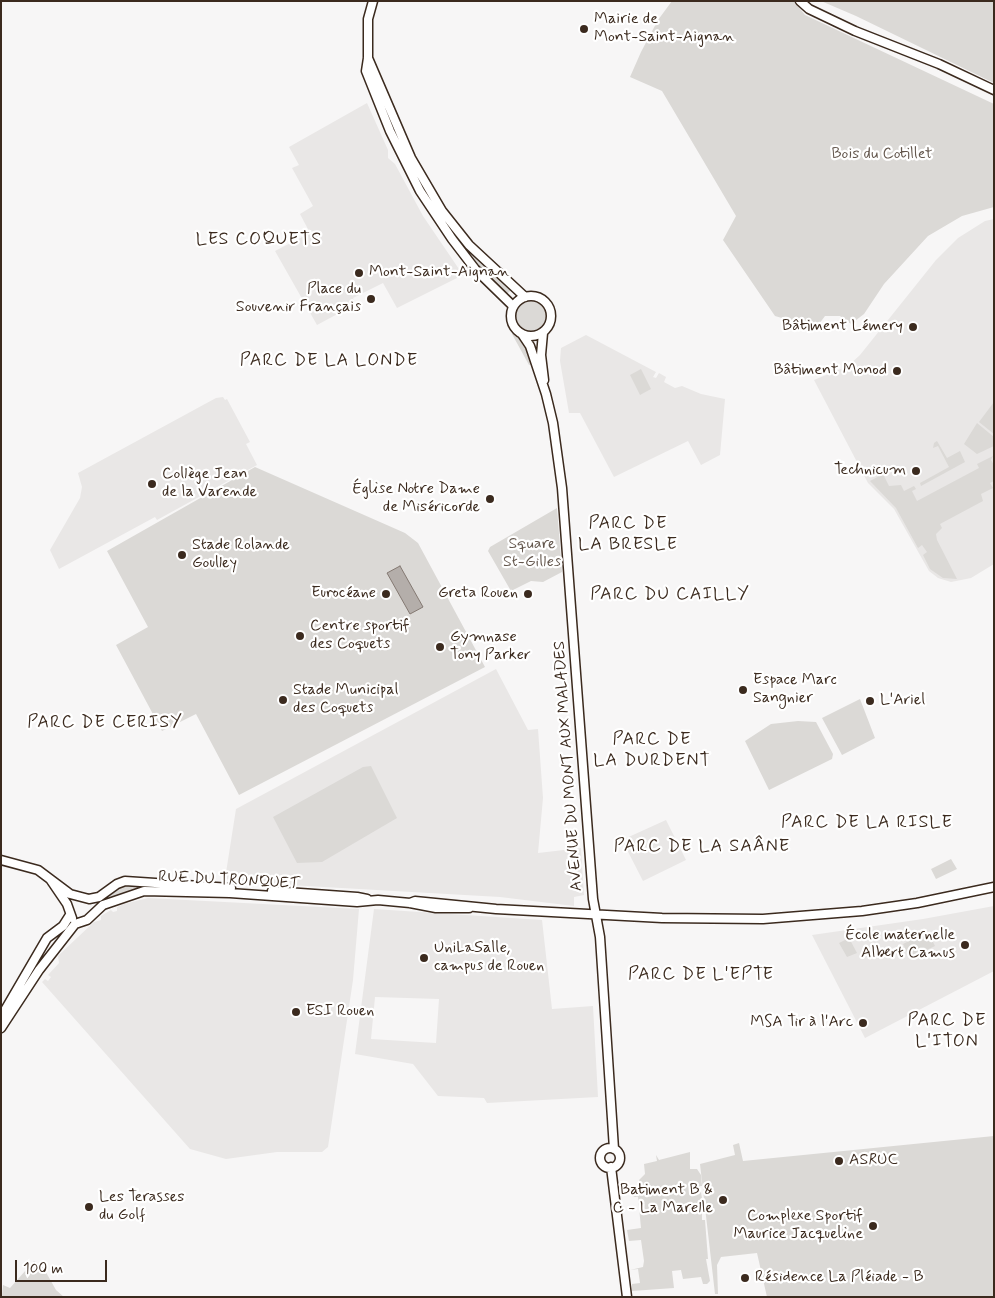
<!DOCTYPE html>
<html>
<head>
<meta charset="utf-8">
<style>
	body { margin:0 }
	#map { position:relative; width:995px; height:1298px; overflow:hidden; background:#f7f6f6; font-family:Mynerve,sans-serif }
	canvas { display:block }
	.frame { position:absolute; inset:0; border:2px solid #3b2a1e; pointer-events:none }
	.scale { position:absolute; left:15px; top:1260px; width:92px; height:22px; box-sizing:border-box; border:2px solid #3b2a1e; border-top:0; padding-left:6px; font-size:15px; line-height:18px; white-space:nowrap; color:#3b2a1e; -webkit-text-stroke:4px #fff; paint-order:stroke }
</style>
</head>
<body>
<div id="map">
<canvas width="995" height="1298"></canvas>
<div class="frame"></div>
<div class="scale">100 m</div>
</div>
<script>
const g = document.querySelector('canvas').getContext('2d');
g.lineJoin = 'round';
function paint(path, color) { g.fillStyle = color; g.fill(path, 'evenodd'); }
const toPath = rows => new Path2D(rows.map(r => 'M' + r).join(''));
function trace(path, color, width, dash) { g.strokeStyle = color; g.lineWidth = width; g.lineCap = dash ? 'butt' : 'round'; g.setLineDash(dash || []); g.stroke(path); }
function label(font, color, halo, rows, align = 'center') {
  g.font = font + ' Mynerve,sans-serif'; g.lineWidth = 4.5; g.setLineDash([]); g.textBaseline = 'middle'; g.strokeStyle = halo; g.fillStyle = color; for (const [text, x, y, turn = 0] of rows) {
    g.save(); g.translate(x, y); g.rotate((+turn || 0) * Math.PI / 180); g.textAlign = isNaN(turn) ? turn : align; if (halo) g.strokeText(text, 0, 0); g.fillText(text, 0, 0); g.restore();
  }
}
paint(toPath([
	[367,103,388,150,388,158,395,164,423,216,463,275,397,308,383,283,353,298,356,304,317,325,275,251,310,233,300,214,313,206,292,168,299,165,289,147],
	[994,219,994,564,971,578,951,582,938,578,929,571,894,509,868,483,814,380,848,366,860,355,936,260,958,238,985,221],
	[586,335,656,372,653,377,656,378,659,373,666,377,664,382,675,388,682,386,701,394,725,399,720,455,701,465,688,441,614,477,580,413,569,413,560,361,561,348],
	[223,397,225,400,227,399,250,442,246,444,257,465,157,520,155,517,59,569,50,550,80,498,82,487,78,473,216,398],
	[496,669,528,730,538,729,543,798,538,853,581,848,584,895,574,897,574,906,500,897,271,884,268,880,262,884,225,879,236,809],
	[666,820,686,860,643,881,622,840],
	[148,898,359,909,353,980,328,1147,322,1152,277,1152,226,1159,190,1149,42,982,45,979,48,981,51,977,48,975,59,963,58,956,61,953,94,922,101,920,101,916,111,910,113,912,117,911,117,907,124,904],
	[994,906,994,971,865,1038,812,935,923,919],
	[374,909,542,920,552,1009,593,1006,598,1097,487,1103,484,1098,438,1096,413,1064,355,1054],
	[375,997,439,999,436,1043,371,1039]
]), '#e9e7e6');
paint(toPath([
	[672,1,794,1,805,15,994,104,994,207,962,216,928,236,884,284,864,314,851,324,840,316,825,316,816,328,775,316,723,240,736,216,662,91,630,77,641,52,658,20],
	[821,1,994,1,994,83,856,16],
	[426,192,443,218,471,253,511,290,507,294,486,276,449,230,424,193],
	'514 316a17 17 0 1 1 34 0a17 17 0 1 1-34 0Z',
	[514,333,525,341,534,363,529,365,512,334],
	[641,369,651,389,640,395,630,375],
	[994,402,994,434,979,422],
	[977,423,994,437,994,446,977,454,964,444],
	[937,441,947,458,960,451,965,462,921,486,920,483,949,467,938,446,933,448,934,443],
	[993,456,991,460,994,465,994,481,990,483,993,488,981,494,983,501,940,524,942,528,936,534,937,540,957,579,943,578,930,569,923,555,927,552,922,545,918,548,896,508,870,481,883,474,889,486,901,485,904,491,914,486,916,489,912,491,917,501,979,468,977,464],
	[255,467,405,533,418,543,485,667,239,795,196,714,162,731,116,645,148,627,107,551],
	[557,508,562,572,543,582,531,581,511,591,488,551,490,547],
	[577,648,579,648,586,766],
	[860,699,875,738,842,755,822,718],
	[798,721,816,722,833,754,832,759,769,790,745,741,771,724],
	[371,766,397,818,322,862,297,863,273,817,363,767],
	[951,859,957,869,936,879,931,869],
	[128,884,228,891,159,888,106,901,104,898,114,889],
	[928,932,935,946,910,958,903,944],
	[849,938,857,953,847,957,839,943],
	[994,1136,993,1297,767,1297,757,1253,721,1257,717,1265,718,1294,715,1294,700,1164,735,1155,733,1145,739,1143,743,1161],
	[690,1152,690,1169,697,1169,701,1175,702,1186,700,1186,704,1211,702,1212,702,1220,705,1220,708,1259,706,1259,710,1281,707,1284,703,1284,701,1277,683,1279,681,1270,672,1271,674,1288,632,1291,632,1284,640,1283,638,1269,630,1270,643,1267,644,1261,641,1240,629,1241,627,1230,641,1228,638,1197,631,1197,640,1194,639,1180,645,1174,644,1164,657,1161,656,1155,659,1160],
	[34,1261,43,1267,56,1290,64,1297,2,1296,3,1285,10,1288]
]), '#dbd9d6');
const water = toPath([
	[400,566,423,607,410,614,387,573,400,566]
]);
paint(water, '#b4aeaa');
trace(water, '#847972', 1);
const minor = toPath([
	[373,1,368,19,368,58,366,71,390,131,420,191,452,239,475,269,513,306],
	[800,1,809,9,855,31,939,64,994,90],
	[368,58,411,158,442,211,469,245,525,297],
	'511 316a20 20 0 1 1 40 0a20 20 0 1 1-40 0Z',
	[543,333,541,355,544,380],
	[522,334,530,346,546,394,553,423,562,488,593,899,600,937,614,1149],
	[1,860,38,870,70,894,89,899,99,897,117,884,125,881,231,888],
	[50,879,67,904,72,918],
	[272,891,357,897,367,899],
	[410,903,415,901,496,909,662,918,763,919,862,911,917,903,994,887],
	[1,1017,47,938,63,926,70,915],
	[1,1028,39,970,75,924,87,920,103,905,144,891,230,893,357,902,378,900,410,903,436,908,469,908],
	'600 1158a10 10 0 1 1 20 0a10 10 0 1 1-20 0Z',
	[611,1167,627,1297]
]);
trace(minor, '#3b2a1e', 11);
trace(minor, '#fff', 8);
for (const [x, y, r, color] of [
	[584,29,5,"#3b2a1e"],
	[359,273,5,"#3b2a1e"],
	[371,299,5,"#3b2a1e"],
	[913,327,5,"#3b2a1e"],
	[897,371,5,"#3b2a1e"],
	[916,471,5,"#3b2a1e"],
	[152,484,5,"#3b2a1e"],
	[490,499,5,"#3b2a1e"],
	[182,555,5,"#3b2a1e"],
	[386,594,5,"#3b2a1e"],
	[528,594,5,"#3b2a1e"],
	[300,636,5,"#3b2a1e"],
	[440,647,5,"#3b2a1e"],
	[743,690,5,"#3b2a1e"],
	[283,700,5,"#3b2a1e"],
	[870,701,5,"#3b2a1e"],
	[965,945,5,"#3b2a1e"],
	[424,958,5,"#3b2a1e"],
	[296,1012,5,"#3b2a1e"],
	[863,1023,5,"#3b2a1e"],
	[839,1161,5,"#3b2a1e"],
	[723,1200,5,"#3b2a1e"],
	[89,1207,5,"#3b2a1e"],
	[873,1226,5,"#3b2a1e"],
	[745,1278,5,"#3b2a1e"]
]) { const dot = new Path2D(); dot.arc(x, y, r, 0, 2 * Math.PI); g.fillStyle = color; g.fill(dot); trace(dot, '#fff', 2); }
label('16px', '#3b2a1e', '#fff', [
	["Mairie de",594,20],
	["Mont-Saint-Aignan",594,38],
	["Mont-Saint-Aignan",369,273],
	["Place du",361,290,"right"],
	["Souvenir Français",361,308,"right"],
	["Bâtiment Lémery",903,327,"right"],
	["Bâtiment Monod",887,371,"right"],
	["Technicum",906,471,"right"],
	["Collège Jean",162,475],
	["de la Varende",162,493],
	["Église Notre Dame",480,490,"right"],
	["de Miséricorde",480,508,"right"],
	["Stade Rolande",192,546],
	["Goulley",192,564],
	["Eurocéane",376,594,"right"],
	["Greta Rouen",518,594,"right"],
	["Centre sportif",310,627],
	["des Coquets",310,645],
	["Gymnase",450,638],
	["Tony Parker",450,656],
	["Espace Marc",753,681],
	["Sangnier",753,699],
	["Stade Municipal",293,691],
	["des Coquets",293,709],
	["L'Ariel",880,701],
	["École maternelle",955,936,"right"],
	["Albert Camus",955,954,"right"],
	["UniLaSalle,",434,949],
	["campus de Rouen",434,967],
	["ESI Rouen",306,1012],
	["MSA Tir à l'Arc",853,1023,"right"],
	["ASRUC",849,1161],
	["Batiment B &",713,1191,"right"],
	["C - La Marelle",713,1209,"right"],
	["Les Terasses",99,1198],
	["du Golf",99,1216],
	["Complexe Sportif",863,1217,"right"],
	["Maurice Jacqueline",863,1235,"right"],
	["Résidence La Pléiade - B",755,1278]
], 'left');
label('16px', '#63564c', '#fff', [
	["Bois du Cotillet",882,155],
	["Square",532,545],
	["St-Gilles",532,563]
]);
label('16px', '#3b2a1e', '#fff', [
	["AVENUE DU MONT AUX MALADES",569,766,-94],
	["RUE DU TRONQUET",229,881,3]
]);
g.letterSpacing = '1px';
label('18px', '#3b2a1e', '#fff', [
	["LES COQUETS",259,240],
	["PARC DE LA LONDE",329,361],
	["PARC DE",628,524],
	["LA BRESLE",628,545],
	["PARC DU CAILLY",670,595],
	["PARC DE CERISY",105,723],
	["PARC DE",652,740],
	["LA DURDENT",652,761],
	["PARC DE LA RISLE",867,823],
	["PARC DE LA SAÂNE",702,847],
	["PARC DE L'EPTE",701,975],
	["PARC DE",947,1021],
	["L'ITON",947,1042]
]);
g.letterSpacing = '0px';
</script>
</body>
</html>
